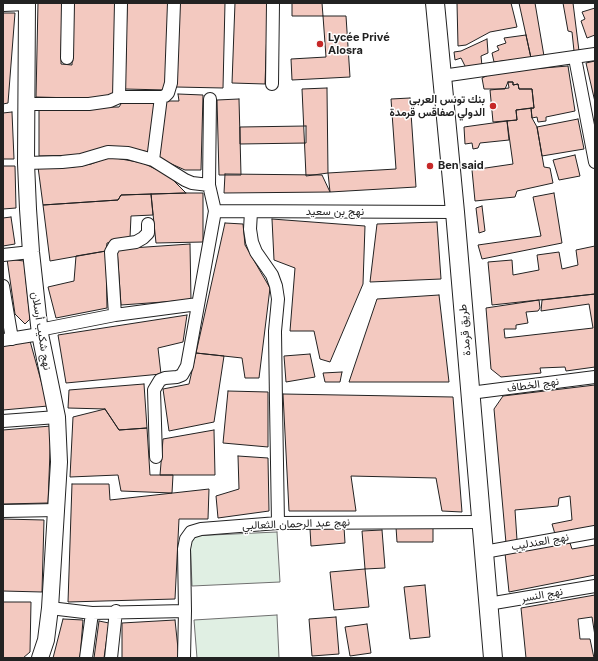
<!DOCTYPE html>
<html>
<head>
<meta charset="utf-8">
<style>
	body { margin:0 }
	#map { position:relative; width:598px; height:661px; overflow:hidden; background:#fff; font-family:Inter,sans-serif }
	canvas { display:block }
	.frame { position:absolute; inset:0; border:4px solid #222; pointer-events:none }
</style>
</head>
<body>
<div id="map">
<canvas width="598" height="661"></canvas>
<div class="frame"></div>
</div>
<script>
const g = document.querySelector('canvas').getContext('2d');
g.lineJoin = 'round';
function paint(path, color) { g.fillStyle = color; g.fill(path, 'evenodd'); }
const toPath = rows => new Path2D(rows.map(r => 'M' + r).join(''));
function trace(path, color, width, dash) { g.strokeStyle = color; g.lineWidth = width; g.lineCap = dash ? 'butt' : 'round'; g.setLineDash(dash || []); g.stroke(path); }
function label(font, color, halo, rows, align = 'center') {
  g.font = font + ' Inter,Vazirmatn,sans-serif'; g.lineWidth = 3; g.setLineDash([]); g.textBaseline = 'middle'; g.strokeStyle = halo; g.fillStyle = color; for (const [text, x, y, turn = 0] of rows) {
    g.save(); g.translate(x, y); g.rotate((+turn || 0) * Math.PI / 180); g.textAlign = isNaN(turn) ? turn : align; if (halo) g.strokeText(text, 0, 0); g.fillText(text, 0, 0); g.restore();
  }
}
const green = toPath([
	[277,532,280,582,192,586,190,536,277,532],
	[277,615,279,658,197,658,194,620,277,615]
]);
paint(green, '#e0efe3');
trace(green, '#6f6f6f', 1);
const building = toPath([
	[38,3,62,3,61,64,72,65,73,3,118,3,116,99,36,97,38,3],
	[127,3,168,3,166,90,125,89,127,3],
	[178,3,225,3,223,88,176,87,178,3],
	[235,3,268,3,265,84,232,83,235,3],
	[292,3,322,3,323,16,292,16,292,3],
	[457,3,511,3,517,27,490,32,466,45,458,46,457,3],
	[519,3,535,3,544,56,531,58,519,3],
	[563,3,573,3,579,51,574,51,572,32,568,31,563,3],
	[595,8,595,35,587,38,581,21,585,19,582,12,595,8],
	[3,13,15,13,8,103,3,104,3,13],
	[323,16,346,16,350,77,292,80,291,59,326,57,323,16],
	[526,35,531,58,494,62,492,53,499,50,497,46,506,43,504,38,526,35],
	[487,39,488,53,481,56,482,66,466,68,461,58,455,60,454,52,461,51,487,39],
	[595,61,595,102,586,63,595,61],
	[568,66,575,111,546,117,546,121,538,122,537,117,532,118,531,108,534,108,532,89,519,89,518,84,513,85,513,82,508,82,505,89,484,89,482,78,495,72,568,66],
	[508,82,513,82,513,85,518,84,519,89,532,89,534,108,516,110,517,120,493,122,490,90,509,88,508,82],
	[327,88,328,173,306,176,302,89,327,88],
	[178,94,203,95,201,170,185,170,158,158,166,101,179,101,178,94],
	[410,98,416,187,330,192,328,173,396,169,391,99,410,98],
	[239,99,241,175,219,175,217,100,239,99],
	[123,101,157,102,149,152,132,149,85,155,39,156,39,108,119,107,123,101],
	[531,108,532,118,537,127,544,167,550,168,553,183,517,191,515,197,475,201,472,170,513,164,507,121,517,120,516,110,531,108],
	[12,112,14,159,3,159,3,113,12,112],
	[578,119,584,149,542,156,537,127,578,119],
	[507,121,509,140,480,143,478,148,473,149,472,143,465,144,464,127,507,121],
	[306,126,306,143,240,144,240,127,306,126],
	[575,155,580,176,559,180,553,160,575,155],
	[110,157,143,163,168,175,186,193,121,195,118,200,43,205,38,167,73,167,91,164,110,157],
	[3,166,15,166,16,208,3,209,3,166],
	[225,174,322,175,330,192,224,193,225,174],
	[186,193,203,193,203,242,156,243,151,194,186,193],
	[554,193,562,243,482,259,478,245,541,236,533,197,554,193],
	[151,194,153,215,131,216,130,238,107,243,106,251,50,261,43,205,118,200,121,195,151,194],
	[482,206,485,231,479,233,476,208,482,206],
	[11,217,15,244,3,246,3,218,11,217],
	[272,219,365,226,363,284,330,362,320,359,314,331,290,331,295,268,274,260,272,219],
	[437,222,441,279,370,282,377,224,437,222],
	[225,223,243,224,245,245,270,288,259,378,245,378,242,358,196,353,225,223],
	[190,244,191,300,121,305,117,249,190,244],
	[595,246,595,294,492,305,488,262,512,260,513,275,539,270,537,255,559,252,562,269,578,265,576,250,595,246],
	[106,251,107,308,56,318,48,287,74,281,76,256,106,251],
	[7,259,24,261,30,319,25,324,15,314,7,259],
	[595,294,595,367,566,371,565,367,540,368,541,373,501,377,491,369,486,308,539,300,540,308,538,311,526,312,528,323,516,325,516,329,504,329,505,338,593,328,589,304,541,311,542,300,595,294],
	[439,295,449,382,349,382,377,299,439,295],
	[187,315,183,342,158,348,161,374,66,383,58,335,187,315],
	[30,341,48,406,3,410,3,346,30,341],
	[196,353,224,356,214,422,169,431,163,389,189,384,196,353],
	[310,354,315,377,286,382,284,356,310,354],
	[342,372,340,382,325,382,323,373,342,372],
	[144,384,147,428,119,430,105,409,68,408,69,390,144,384],
	[595,385,595,526,555,534,552,524,572,520,570,496,559,498,558,506,515,510,517,540,506,543,494,409,503,396,595,385],
	[228,391,268,392,268,447,223,443,228,391],
	[283,394,453,397,462,512,442,511,436,478,351,476,356,511,289,511,283,394],
	[105,409,119,430,147,428,150,475,173,475,172,493,121,491,118,475,70,477,73,417,105,409],
	[51,426,48,503,3,504,3,430,51,426],
	[214,430,215,475,160,475,163,439,214,430],
	[238,456,268,458,269,511,218,518,216,496,239,489,238,456],
	[72,484,109,484,110,500,209,489,208,519,179,519,175,599,68,602,72,484],
	[3,519,44,520,42,592,3,591,3,519],
	[344,527,345,543,311,546,310,529,344,527],
	[396,527,433,527,433,542,397,542,396,527],
	[382,530,385,568,365,569,362,531,382,530],
	[570,543,572,549,595,545,595,575,509,592,505,553,570,543],
	[365,569,369,607,334,610,330,572,365,569],
	[425,585,430,637,410,639,404,587,425,585],
	[595,595,595,636,592,617,578,619,580,639,590,639,594,658,526,658,521,608,595,595],
	[3,602,31,602,30,652,23,658,3,658,3,602],
	[336,617,339,654,312,656,309,619,336,617],
	[63,619,83,620,80,658,53,658,63,619],
	[175,620,179,658,122,658,122,623,175,620],
	[99,621,109,623,104,658,94,658,99,621],
	[367,624,371,653,350,656,345,627,367,624]
]);
paint(building, '#f3c9c0');
trace(building, '#222', 1);
const street = toPath([
	[3,5,27,4],
	[67,58,68,3],
	[575,58,595,162],
	[442,76,595,54],
	[272,84,273,3],
	[119,97,121,3],
	[26,104,89,104,110,101,119,97,161,97,165,96,168,93,171,83,174,3],
	[153,160,161,97],
	[26,163,62,162,81,160,108,152,128,153,153,160,185,180,192,183,209,185],
	[215,211,455,212],
	[251,212,250,229,252,242,256,252,272,275,276,286,278,299,275,331,276,403,278,523],
	[3,255,31,252],
	[3,286,12,339],
	[115,315,111,252,115,245,136,242,143,238,148,233,148,224],
	[39,330,115,315,198,304],
	[3,340,40,334],
	[470,393,595,377],
	[3,421,57,417],
	[156,457,154,390,160,380,165,378,177,377,182,375,187,366,215,211,209,185,210,99],
	[3,511,57,510],
	[484,552,595,532],
	[488,604,595,586],
	[50,608,92,613,185,611],
	[86,658,92,613],
	[111,658,116,611],
	[184,658,185,611,184,549,186,539,191,532,201,529,278,523,482,522]
]);
const secondary = toPath([
	[27,3,26,163,28,209,31,252,40,334,57,417,59,462,50,608,46,640,40,658]
]);
const primary = toPath([
	[435,3,455,212,493,658]
]);
trace(street, '#222', 14);
trace(secondary, '#222', 18);
trace(primary, '#222', 20);
trace(street, '#fff', 12);
trace(secondary, '#fff', 16);
trace(primary, '#fff', 18);
for (const [x, y, r, color] of [
	[320,44,4,"#c62828"],
	[493,106,4,"#c62828"],
	[430,166,4,"#c62828"]
]) { const dot = new Path2D(); dot.arc(x, y, r, 0, 2 * Math.PI); g.fillStyle = color; g.fill(dot); trace(dot, '#fff', 1.5); }
label('bold 11px', '#222', '#fff', [
	["Lycée Privé",328,38],
	["Alosra",328,51],
	["بنك تونس العربي",485,100,"right"],
	["الدولي صفاقس قرمدة",485,113,"right"],
	["Ben said",438,166]
], 'left');
label('11px', '#222', '#fff', [
	["نهج بن سعيد",335,212],
	["طريق قرمدة",465,330,-95],
	["نهج شكيب أرسلان",41,331,81],
	["نهج الخطاف",533,385,-8],
	["نهج عبد الرحمان الثعالبي",296,524,-2],
	["نهج العندليب",540,542,-10],
	["نهج النسر",542,595,-10]
]);
</script>
</body>
</html>
